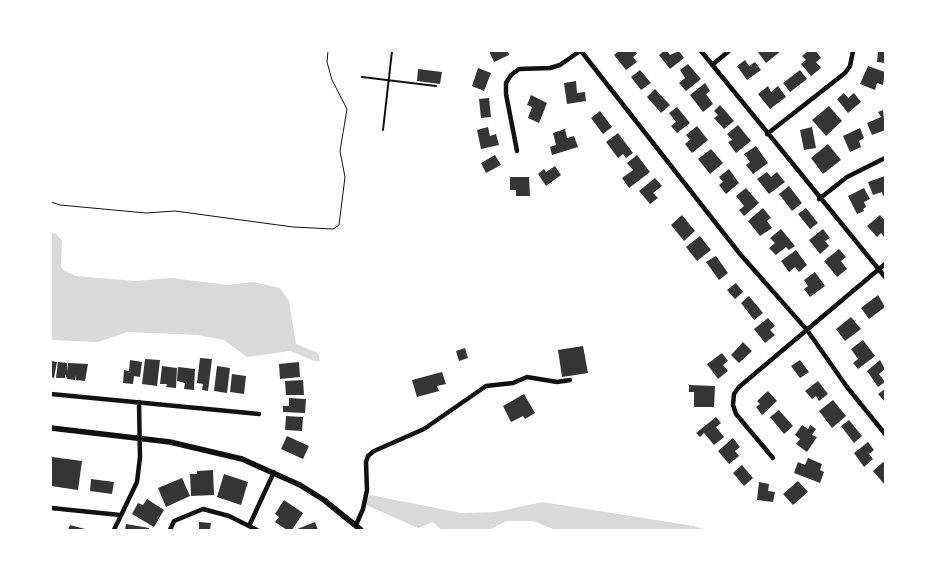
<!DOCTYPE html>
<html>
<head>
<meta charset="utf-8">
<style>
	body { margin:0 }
	#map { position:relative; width:936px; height:581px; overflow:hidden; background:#fff; font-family:"PT Sans Narrow",sans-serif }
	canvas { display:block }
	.frame { position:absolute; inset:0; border:52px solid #fff; pointer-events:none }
</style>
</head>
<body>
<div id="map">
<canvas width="936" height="581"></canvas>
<div class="frame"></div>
</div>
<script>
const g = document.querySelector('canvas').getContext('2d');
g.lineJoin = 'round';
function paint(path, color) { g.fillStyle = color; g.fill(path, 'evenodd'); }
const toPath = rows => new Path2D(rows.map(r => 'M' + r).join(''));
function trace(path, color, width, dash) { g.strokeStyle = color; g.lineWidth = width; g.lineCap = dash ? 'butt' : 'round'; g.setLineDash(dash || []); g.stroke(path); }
paint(toPath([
	[51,233,55,233,62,240,61,266,63,270,76,276,135,281,172,278,227,285,253,282,280,288,289,301,296,344,318,353,320,361,315,361,290,351,247,357,224,340,198,335,127,332,98,342,51,340],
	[370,495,461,513,496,512,542,502,694,526,706,530,556,530,533,521,506,521,489,530,442,530,433,522,418,528,364,504]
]), '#d9d9d9');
paint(toPath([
	[489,51,508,51,509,55,494,62],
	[619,51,635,51,637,54,633,57,637,62,626,70,614,55],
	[664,51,667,51,670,55,679,51,684,58,670,69,659,55],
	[757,51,781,51,766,63],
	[808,51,816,51,821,58,816,62,821,68,811,76,801,64,806,60,802,56],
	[878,51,885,51,885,63,877,62],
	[745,60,749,66,755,62,761,70,747,80,737,66],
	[688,64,701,79,686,91,679,83,685,78,680,70],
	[868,66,885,72,883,85,877,83,875,90,860,84],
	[478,68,491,73,484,91,472,86],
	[418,69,442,72,440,84,417,81],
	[640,70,651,83,641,90,631,77],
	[800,70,807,79,790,92,783,83],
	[576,81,577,93,585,92,586,101,567,104,564,83],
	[705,83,710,91,706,94,713,104,703,112,690,95],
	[768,86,771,92,778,86,786,97,770,109,758,94],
	[655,89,670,105,661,113,647,97],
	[844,93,848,98,854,93,861,102,848,113,837,99],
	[531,95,547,103,539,123,528,118,532,107,527,105],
	[489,98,491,117,481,118,479,99],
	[720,105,734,121,724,129,714,118,718,115,714,111],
	[829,106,842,121,826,136,812,120],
	[677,107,690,123,677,133,671,126,676,122,669,113],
	[883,110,885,130,872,135,867,123,881,117,878,112],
	[600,111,612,127,603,134,591,118],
	[738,125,751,141,736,153,728,142,732,140,727,134],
	[697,126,708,140,692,153,685,144,690,140,686,135],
	[488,127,490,136,496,134,499,145,481,149,477,130],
	[812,127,816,148,804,150,800,130],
	[860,128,864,138,859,141,861,147,850,152,843,136],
	[565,129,567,138,574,136,578,147,552,155,550,147,556,145,553,133],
	[618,133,633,153,626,158,623,154,618,158,606,142],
	[828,144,841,160,823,174,811,158],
	[756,146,768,163,753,174,746,165,750,162,744,154],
	[711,149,723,163,710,174,698,159],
	[495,155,501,165,486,173,481,163],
	[637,155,650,172,629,188,622,178,633,170,627,163],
	[555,166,561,175,546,186,538,174,544,169,546,172],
	[729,169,739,183,726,194,719,185,723,182,719,177],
	[767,172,771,177,777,172,785,182,769,194,757,179],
	[885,176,885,195,883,196,882,192,873,195,868,182],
	[510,177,529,177,530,196,516,196,516,190,510,190],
	[655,178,662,186,653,193,658,198,650,204,639,191],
	[789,186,802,203,792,211,779,194],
	[746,188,759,203,744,216,739,210,744,206,736,196],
	[864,188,870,199,864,202,866,207,863,209,864,211,857,214,848,196],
	[763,208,771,218,767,221,772,228,760,236,748,221],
	[806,208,818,223,810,229,798,214],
	[682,215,695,231,684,241,671,225],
	[880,215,885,221,885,238,881,233,877,237,867,226],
	[781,229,795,246,789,250,786,247,776,255,769,248,775,243,770,238],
	[823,229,830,238,825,241,829,246,820,254,809,240],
	[700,236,711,250,697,261,686,247],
	[839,249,846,257,841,261,847,269,837,277,824,261],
	[796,250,807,265,799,272,795,267,789,272,781,261],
	[716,256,728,273,719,280,706,262],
	[815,272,825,286,810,297,804,289,808,286,804,280],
	[736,283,743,292,735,299,727,290],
	[878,295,885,307,869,319,861,308],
	[749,296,763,313,754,320,741,303],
	[851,317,861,329,845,341,836,329],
	[768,318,775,326,770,330,775,335,765,343,754,329],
	[863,340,875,356,858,369,853,363,858,359,851,349],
	[743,342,752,351,739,363,731,355],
	[583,346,588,373,562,377,558,350],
	[465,348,468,358,459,361,456,351],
	[722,353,728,361,723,365,728,371,718,379,707,364],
	[200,358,212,359,208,391,202,390,203,384,197,383],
	[145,359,160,360,157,386,142,384],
	[130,360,142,362,140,377,134,376,133,384,123,383,124,370,129,371],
	[800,360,809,372,800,378,791,366],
	[880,360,885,369,879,374,885,382,878,387,867,371],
	[51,361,57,362,54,378,51,377],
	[58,362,67,363,67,372,68,363,88,364,85,381,76,380,75,375,75,380,67,379,65,374,65,378,56,378],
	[299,362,300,377,280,379,279,364],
	[162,366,177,368,176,388,166,387,167,384,160,384],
	[217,366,230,368,227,393,214,391],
	[178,367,195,369,194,390,184,389,185,383,177,381],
	[442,372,446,384,437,386,439,391,417,397,412,380],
	[232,374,246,376,244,394,230,392],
	[303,380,304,395,286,395,285,381],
	[818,381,828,394,819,401,816,396,812,399,805,391],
	[689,385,715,386,714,407,694,407,694,392,689,392],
	[885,389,885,402,878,394],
	[768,391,777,401,762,415,756,407,760,404,757,401],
	[524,394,535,413,525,419,523,416,511,422,503,406],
	[289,398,306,399,305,413,283,412,283,406,289,406],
	[833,400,846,416,832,428,819,411],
	[779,410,793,426,784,434,770,417],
	[286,416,303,417,302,431,285,430],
	[716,417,721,423,716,427,724,437,714,445,704,433,700,437,696,433],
	[849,420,862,436,854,443,841,426],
	[802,425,808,429,810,425,816,429,812,435,817,437,807,452,796,444,800,439,795,435],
	[287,436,309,446,303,459,281,449],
	[733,438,740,447,735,451,739,456,729,464,718,451],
	[868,442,874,450,869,454,873,459,864,467,854,453],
	[52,457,82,461,78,490,51,486],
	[808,458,822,464,820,470,824,472,820,483,794,473,798,462,805,465],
	[883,462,885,464,885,485,873,471],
	[742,465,753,478,744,486,733,473],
	[213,470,214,495,191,496,190,474,197,474,197,471],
	[224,474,248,482,241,505,217,497],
	[182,478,190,496,166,507,158,488],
	[91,479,114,482,112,494,90,491],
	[798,481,808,492,793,505,783,494],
	[759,482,769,484,768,491,775,492,773,502,757,500],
	[147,499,164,510,154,527,132,514,138,503,143,505],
	[284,500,303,513,292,530,287,530,275,522,279,517,275,514],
	[199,522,211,523,210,530,199,530],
	[315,522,318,530,295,530],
	[126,524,149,528,149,530,125,530],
	[70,525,85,529,85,530,68,530]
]), '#353535');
trace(toPath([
	[51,88,51,140],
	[51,202,60,205,146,213,175,211,293,227,333,229,339,225,345,177,340,151,347,109,332,80,327,62,328,51]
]), '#111', 1);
trace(toPath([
	[362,77,436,86],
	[383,130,392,51]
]), '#111', 2);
trace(toPath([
	[581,51,740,254,807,330,847,387,885,434],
	[701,51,885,277],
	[712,65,729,51],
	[767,134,845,73,850,66,853,51],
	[517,151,506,94,506,83,511,75,519,69,550,68,560,65,580,51],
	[819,199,847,177,885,158],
	[51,394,259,414],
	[773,458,736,414,733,405,734,394,739,387,885,264],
	[51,508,120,515],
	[356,525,363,509,367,490,366,462,368,456,374,451,424,429,486,386,513,383,527,377,557,382,570,380],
	[249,526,274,472],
	[114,530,137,482,140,457,139,402],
	[170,530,174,521,203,509,229,516,257,530]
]), '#111', 4.5);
trace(toPath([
	[51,428,170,442,242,459,300,485,324,500,361,530]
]), '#111', 5.5);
</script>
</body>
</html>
